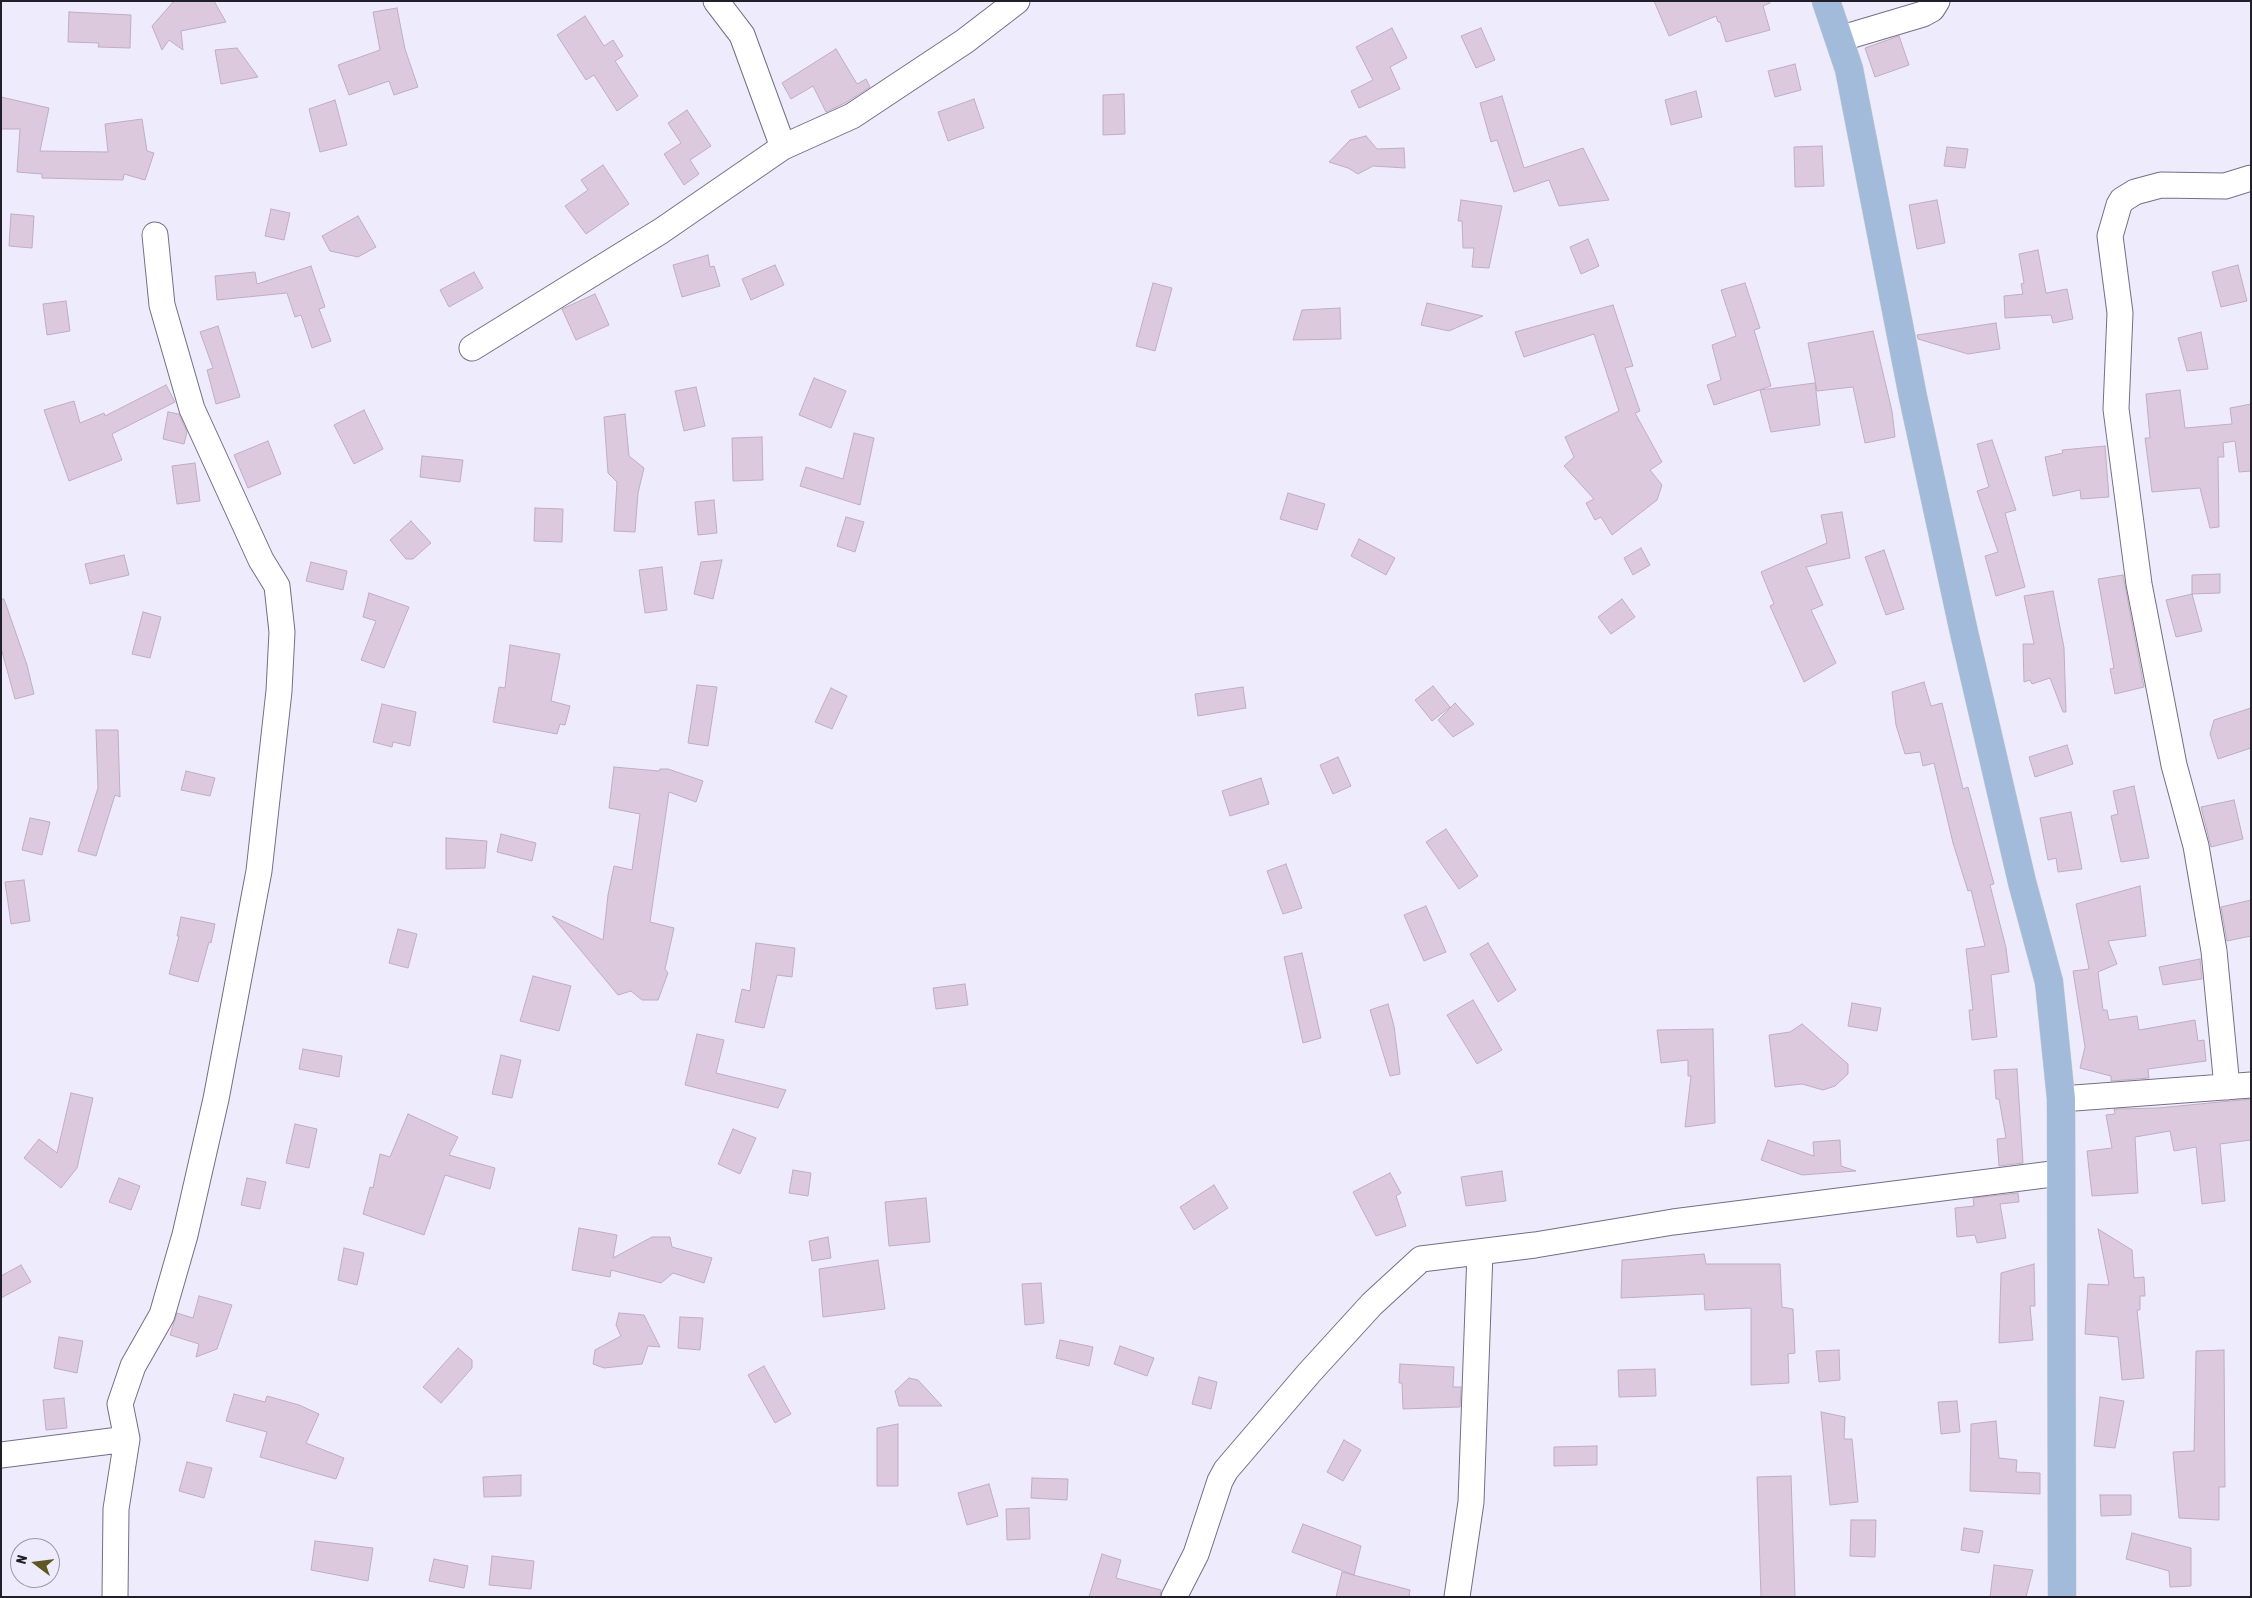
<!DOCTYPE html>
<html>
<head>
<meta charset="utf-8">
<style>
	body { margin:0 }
	#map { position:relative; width:2252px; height:1598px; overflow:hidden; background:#eeecfc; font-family:"Asap Condensed",sans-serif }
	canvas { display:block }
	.frame { position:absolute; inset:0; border:2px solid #21202a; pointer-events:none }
	.north { position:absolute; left:10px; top:1538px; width:50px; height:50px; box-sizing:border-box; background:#eeecfc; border:1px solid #9c9aa8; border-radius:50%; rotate:285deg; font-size:14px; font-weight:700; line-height:20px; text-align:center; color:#21202a }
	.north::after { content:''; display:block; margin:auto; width:18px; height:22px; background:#5f5723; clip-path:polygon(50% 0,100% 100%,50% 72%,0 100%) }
</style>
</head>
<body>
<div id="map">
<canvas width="2252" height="1598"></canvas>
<div class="frame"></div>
<div class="north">N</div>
</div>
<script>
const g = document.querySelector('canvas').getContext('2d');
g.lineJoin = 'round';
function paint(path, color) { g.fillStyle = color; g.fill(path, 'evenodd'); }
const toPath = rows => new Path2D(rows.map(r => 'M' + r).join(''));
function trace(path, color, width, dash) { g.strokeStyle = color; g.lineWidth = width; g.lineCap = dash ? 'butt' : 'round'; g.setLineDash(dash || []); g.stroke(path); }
const building = toPath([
	[174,1,214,1,226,22,181,31,183,50,169,40,162,50,152,26,174,1],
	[1654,1,1769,1,1770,3,1763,6,1770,30,1726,42,1720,22,1718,22,1716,16,1669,36,1654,1],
	[397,8,405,49,418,87,394,95,389,81,349,95,338,65,380,50,373,12,397,8],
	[69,12,131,15,130,48,98,47,99,43,68,42,69,12],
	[585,16,604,46,613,40,623,56,615,61,638,96,617,111,594,75,586,80,557,35,585,16],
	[1392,28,1407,58,1390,67,1400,89,1359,108,1351,91,1373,80,1356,47,1392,28],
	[1481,28,1495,60,1476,68,1461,36,1481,28],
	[1899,36,1909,65,1875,77,1865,48,1899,36],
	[237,48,258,77,221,84,215,50,237,48],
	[836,49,857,84,866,79,870,87,845,103,826,112,813,86,791,99,782,83,836,49],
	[1795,64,1801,90,1775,97,1768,71,1795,64],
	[1696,91,1702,117,1671,125,1665,100,1696,91],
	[1124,94,1125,134,1103,135,1103,95,1124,94],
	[1502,96,1524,168,1583,148,1609,200,1559,206,1549,180,1514,192,1497,140,1491,142,1480,103,1502,96],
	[1,97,49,108,40,151,108,152,105,124,142,119,147,151,154,153,145,180,124,174,123,180,42,178,42,174,17,172,20,129,1,129,1,97],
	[974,99,984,128,948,141,938,112,974,99],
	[335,100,347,145,320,152,309,109,335,100],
	[687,110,711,146,690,160,699,174,684,185,664,154,681,143,668,123,687,110],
	[1366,136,1377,149,1404,148,1405,168,1373,166,1358,174,1348,168,1329,162,1350,140,1366,136],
	[1822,146,1824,186,1795,187,1794,147,1822,146],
	[1947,147,1968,149,1965,168,1944,166,1947,147],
	[603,165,629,204,586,234,565,206,588,190,581,180,603,165],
	[1461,200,1502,206,1489,268,1472,267,1474,248,1463,248,1462,221,1458,221,1461,200],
	[1937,200,1945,243,1917,249,1909,205,1937,200],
	[271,209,290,213,284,240,265,236,271,209],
	[11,214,34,216,32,248,9,246,11,214],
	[358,216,376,247,358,257,330,251,322,236,358,216],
	[1588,239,1599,266,1581,274,1570,247,1588,239],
	[2038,250,2046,293,2067,289,2073,319,2053,323,2051,315,2005,318,2004,296,2023,294,2021,284,2024,283,2019,254,2038,250],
	[708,255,710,267,714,266,720,286,682,297,673,265,708,255],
	[775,265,784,285,751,300,742,279,775,265],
	[2238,265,2247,301,2221,307,2212,272,2238,265],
	[311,266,325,307,319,309,331,341,312,348,301,315,295,317,287,293,217,300,215,276,255,272,257,284,311,266],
	[474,272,483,288,449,307,440,290,474,272],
	[1153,283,1172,288,1155,351,1136,346,1153,283],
	[1745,283,1760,328,1754,330,1771,386,1714,405,1707,385,1721,380,1712,345,1736,336,1721,290,1745,283],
	[595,294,609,325,576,340,562,309,595,294],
	[66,301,70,331,47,335,43,304,66,301],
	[1427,303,1483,316,1449,331,1421,325,1427,303],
	[1613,305,1633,366,1625,368,1640,411,1635,413,1662,462,1650,470,1662,485,1657,500,1612,535,1601,517,1595,520,1586,503,1594,499,1564,466,1574,457,1565,437,1619,411,1594,334,1524,357,1515,332,1613,305],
	[1340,308,1341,339,1293,340,1302,310,1340,308],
	[1996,323,2000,349,1968,354,1918,339,1917,335,1996,323],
	[218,326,240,397,216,404,207,370,213,368,200,332,218,326],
	[1873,331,1892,411,1895,437,1865,443,1853,387,1817,391,1808,343,1873,331],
	[2201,332,2208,369,2187,371,2178,338,2201,332],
	[814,378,846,391,831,428,799,415,814,378],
	[1815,383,1820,425,1771,432,1760,390,1815,383],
	[166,385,175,402,112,434,122,460,69,481,44,410,74,401,80,423,104,413,105,416,166,385],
	[696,387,705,426,684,431,675,391,696,387],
	[2180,390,2185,428,2232,424,2230,408,2251,404,2251,471,2239,472,2235,441,2223,443,2224,457,2218,457,2219,527,2210,528,2200,488,2152,492,2145,438,2150,438,2146,394,2180,390],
	[364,410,383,449,354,464,334,425,364,410],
	[168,412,179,414,187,432,184,444,163,439,168,412],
	[625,414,629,456,644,468,638,493,635,532,614,531,617,482,608,473,604,417,625,414],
	[854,433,874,438,860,505,800,486,806,467,843,479,854,433],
	[762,437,763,480,733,481,732,438,762,437],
	[1992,440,2016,510,2005,513,2025,587,1996,596,1985,556,1998,552,1977,491,1989,487,1977,444,1992,440],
	[268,441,281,474,248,488,234,455,268,441],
	[2105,446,2109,497,2081,499,2080,490,2053,496,2045,457,2063,453,2062,450,2105,446],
	[422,456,463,460,460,482,420,477,422,456],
	[195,463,200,501,177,504,172,466,195,463],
	[1288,493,1325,504,1317,530,1280,519,1288,493],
	[714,500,717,533,698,535,695,502,714,500],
	[535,508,563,509,562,542,534,541,535,508],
	[1842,512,1850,558,1806,567,1823,605,1811,610,1836,663,1804,682,1770,606,1774,604,1761,572,1827,543,1821,515,1842,512],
	[846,517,864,522,855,552,837,546,846,517],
	[411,521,431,543,413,559,406,559,390,540,411,521],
	[1359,539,1395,558,1386,575,1351,556,1359,539],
	[1641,548,1650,565,1633,575,1624,558,1641,548],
	[1884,550,1904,609,1886,615,1865,557,1884,550],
	[124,555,129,575,90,584,85,564,124,555],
	[722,560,713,599,694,594,701,562,722,560],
	[311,562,347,571,343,590,306,581,311,562],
	[662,567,667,610,645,613,639,570,662,567],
	[2220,574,2220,593,2192,594,2192,575,2220,574],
	[2123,575,2144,687,2115,694,2110,669,2114,668,2098,579,2123,575],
	[2053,591,2064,648,2066,712,2063,712,2050,678,2032,684,2030,680,2024,682,2023,644,2034,644,2024,596,2053,591],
	[369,593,409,607,384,668,361,660,376,621,363,617,369,593],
	[2192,594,2202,631,2176,637,2166,600,2192,594],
	[1,599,4,599,27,665,34,694,15,699,1,648,1,599],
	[1622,599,1635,617,1611,634,1598,617,1622,599],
	[143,612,161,617,150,658,132,654,143,612],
	[510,645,560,654,551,701,570,706,565,725,560,724,557,734,493,722,499,687,505,688,510,645],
	[1924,682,1931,706,1942,703,1963,789,1968,787,1994,884,1990,885,2006,948,2009,972,1991,975,1997,1037,1972,1040,1969,1010,1973,1010,1966,949,1985,946,1971,890,1968,891,1953,843,1934,763,1923,766,1920,752,1905,754,1896,725,1892,692,1924,682],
	[697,685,717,687,708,746,688,743,697,685],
	[1433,686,1450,707,1432,721,1415,700,1433,686],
	[1243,687,1246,708,1198,716,1195,694,1243,687],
	[831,688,847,696,832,729,815,722,831,688],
	[1455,703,1474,724,1453,737,1438,720,1455,703],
	[382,704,416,712,410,746,393,742,392,747,373,742,382,704],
	[2251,708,2251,748,2218,759,2210,734,2214,720,2251,708],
	[96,730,118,730,120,797,115,795,96,856,78,851,98,788,96,730],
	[2067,745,2073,764,2035,777,2029,757,2067,745],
	[1338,757,1351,786,1333,794,1320,765,1338,757],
	[614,767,659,771,660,769,668,769,703,781,696,802,669,792,650,922,674,928,665,969,668,973,658,1000,642,1000,631,991,618,995,552,916,603,940,608,895,614,866,632,870,640,814,609,808,614,767],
	[186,771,215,778,210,796,181,790,186,771],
	[1261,778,1269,804,1230,816,1222,791,1261,778],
	[2134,786,2149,858,2121,862,2111,816,2118,814,2113,791,2134,786],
	[2234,800,2243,839,2211,847,2201,807,2234,800],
	[2071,812,2082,869,2058,872,2056,858,2048,860,2040,818,2071,812],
	[30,818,50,822,42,855,22,850,30,818],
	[1446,829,1478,876,1459,889,1426,842,1446,829],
	[501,834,536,843,532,861,497,852,501,834],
	[446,838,487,841,485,868,446,869,446,838],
	[1286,864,1302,908,1283,914,1267,871,1286,864],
	[24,880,30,921,11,924,5,882,24,880],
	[2140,886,2146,936,2108,941,2117,964,2098,972,2103,1010,2107,1010,2109,1020,2137,1016,2139,1030,2195,1020,2198,1041,2204,1040,2206,1061,2148,1069,2149,1078,2111,1081,2111,1076,2080,1068,2085,1047,2073,971,2089,969,2076,904,2140,886],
	[2251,900,2251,936,2227,941,2221,907,2251,900],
	[1426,906,1446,952,1424,961,1404,915,1426,906],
	[181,917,215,924,211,943,209,942,198,982,169,974,179,936,177,936,181,917],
	[398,929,417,934,408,968,389,963,398,929],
	[756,943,795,948,792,977,777,975,764,1028,735,1022,742,989,750,991,756,943],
	[1488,943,1516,990,1498,1002,1470,954,1488,943],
	[1302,953,1321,1038,1303,1043,1284,957,1302,953],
	[2200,959,2202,979,2163,985,2159,967,2200,959],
	[533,976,571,986,559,1031,520,1021,533,976],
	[965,984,968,1005,936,1009,933,988,965,984],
	[1473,1000,1502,1050,1477,1064,1447,1015,1473,1000],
	[1852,1003,1881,1008,1877,1031,1848,1026,1852,1003],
	[1388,1004,1394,1026,1400,1074,1390,1076,1370,1010,1388,1004],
	[1802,1024,1848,1064,1848,1074,1835,1086,1823,1090,1802,1084,1775,1087,1769,1035,1790,1032,1802,1024],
	[1713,1029,1715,1123,1685,1127,1691,1076,1688,1076,1688,1060,1661,1063,1657,1030,1713,1029],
	[697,1034,724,1040,716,1073,786,1090,778,1108,685,1085,697,1034],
	[303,1049,342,1056,339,1077,299,1069,303,1049],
	[501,1055,521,1060,512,1098,492,1094,501,1055],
	[2017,1069,2023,1163,1999,1166,1997,1139,2006,1138,1999,1099,1996,1099,1994,1070,2017,1069],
	[71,1093,93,1098,77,1168,61,1188,24,1158,39,1139,57,1153,71,1093],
	[2251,1099,2251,1140,2220,1144,2225,1201,2202,1204,2196,1147,2174,1151,2170,1131,2135,1137,2138,1193,2092,1196,2087,1151,2112,1148,2106,1115,2115,1114,2114,1109,2158,1108,2251,1099],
	[408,1114,458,1137,449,1155,495,1168,490,1189,445,1175,424,1235,363,1214,370,1187,373,1188,380,1154,390,1157,408,1114],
	[295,1124,317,1129,309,1168,286,1163,295,1124],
	[733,1129,756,1138,740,1174,718,1164,733,1129],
	[1768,1140,1814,1156,1813,1142,1840,1140,1841,1166,1856,1171,1802,1175,1761,1160,1768,1140],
	[793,1170,811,1173,808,1196,789,1193,793,1170],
	[1502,1171,1506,1201,1466,1206,1461,1177,1502,1171],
	[1390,1173,1401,1193,1396,1196,1406,1226,1376,1236,1353,1192,1390,1173],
	[119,1178,140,1186,131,1210,109,1202,119,1178],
	[247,1178,266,1182,260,1209,241,1205,247,1178],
	[1214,1185,1228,1208,1194,1230,1180,1207,1214,1185],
	[2018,1193,2019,1202,2000,1204,2006,1238,1977,1243,1975,1235,1957,1237,1955,1208,1974,1206,1973,1198,2018,1193],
	[926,1198,930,1242,889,1246,885,1202,926,1198],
	[579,1228,617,1235,613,1258,652,1237,670,1237,672,1247,712,1258,704,1283,673,1273,661,1283,611,1270,610,1277,572,1270,579,1228],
	[2098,1229,2132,1250,2134,1278,2144,1277,2145,1296,2140,1296,2140,1310,2137,1310,2144,1378,2122,1380,2118,1337,2085,1334,2088,1284,2109,1285,2098,1229],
	[828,1237,831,1258,812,1261,809,1241,828,1237],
	[344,1248,364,1253,357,1285,338,1280,344,1248],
	[1704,1254,1706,1264,1780,1264,1782,1307,1793,1309,1795,1353,1788,1354,1789,1383,1751,1385,1751,1308,1705,1310,1704,1294,1621,1298,1622,1260,1704,1254],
	[878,1260,885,1309,823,1317,819,1269,878,1260],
	[2034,1264,2035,1306,2030,1306,2033,1340,1999,1343,2001,1273,2034,1264],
	[21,1265,31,1282,1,1298,1,1276,21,1265],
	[1041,1283,1044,1323,1025,1325,1022,1284,1041,1283],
	[199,1296,232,1305,217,1349,196,1357,199,1344,170,1335,177,1313,193,1318,199,1296],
	[619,1313,644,1315,660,1347,648,1346,642,1364,604,1368,593,1364,595,1350,621,1336,616,1325,619,1313],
	[680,1317,703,1318,700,1350,678,1348,680,1317],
	[59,1337,83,1341,77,1373,54,1368,59,1337],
	[1060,1340,1093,1347,1089,1366,1056,1358,1060,1340],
	[1120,1346,1154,1358,1147,1376,1114,1364,1120,1346],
	[458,1348,472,1360,472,1368,441,1403,423,1387,458,1348],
	[1839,1350,1840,1380,1819,1382,1816,1351,1839,1350],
	[2224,1350,2225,1487,2219,1487,2219,1520,2179,1518,2173,1452,2194,1451,2196,1351,2224,1350],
	[1400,1364,1454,1367,1453,1387,1461,1387,1460,1407,1403,1409,1402,1383,1399,1383,1400,1364],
	[764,1366,791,1414,775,1423,748,1375,764,1366],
	[1655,1369,1656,1396,1619,1397,1618,1370,1655,1369],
	[1199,1377,1217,1382,1211,1409,1192,1404,1199,1377],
	[909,1378,918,1380,942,1406,899,1406,895,1391,909,1378],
	[234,1394,265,1402,267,1396,299,1405,319,1414,306,1443,344,1458,336,1479,260,1457,267,1432,226,1421,234,1394],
	[2100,1397,2124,1401,2115,1448,2094,1446,2100,1397],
	[64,1398,67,1428,46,1430,43,1400,64,1398],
	[1957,1401,1960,1432,1941,1434,1938,1402,1957,1401],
	[1821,1412,1845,1417,1844,1439,1852,1439,1858,1502,1830,1505,1821,1412],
	[1996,1421,1999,1458,2017,1460,2016,1472,2040,1473,2040,1494,1970,1491,1971,1424,1996,1421],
	[898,1424,898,1486,877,1486,877,1428,898,1424],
	[1344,1440,1361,1450,1343,1481,1327,1472,1344,1440],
	[1597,1446,1597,1465,1554,1466,1554,1447,1597,1446],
	[187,1462,212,1468,204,1498,179,1491,187,1462],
	[521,1475,521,1496,484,1497,483,1477,521,1475],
	[1791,1476,1795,1597,1761,1597,1757,1477,1791,1476],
	[1032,1478,1068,1479,1067,1500,1031,1498,1032,1478],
	[989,1484,998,1516,967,1525,958,1493,989,1484],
	[2100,1495,2131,1495,2131,1515,2101,1516,2100,1495],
	[1029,1508,1030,1539,1007,1540,1006,1509,1029,1508],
	[1851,1520,1876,1520,1875,1557,1850,1556,1851,1520],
	[1303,1524,1361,1546,1354,1575,1292,1552,1303,1524],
	[1964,1528,1983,1531,1979,1553,1961,1550,1964,1528],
	[2132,1533,2191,1548,2191,1586,2170,1587,2169,1571,2126,1559,2132,1533],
	[315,1541,373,1548,368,1581,311,1570,315,1541],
	[1102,1554,1121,1560,1116,1578,1161,1590,1160,1597,1089,1597,1102,1554],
	[492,1556,534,1561,531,1589,489,1585,492,1556],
	[434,1559,468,1566,464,1588,429,1581,434,1559],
	[1994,1565,2033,1570,2026,1597,1990,1597,1994,1565],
	[1342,1572,1410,1590,1409,1597,1336,1597,1342,1572]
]);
paint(building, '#ddc9de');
trace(building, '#c1adc2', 1);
const minor = toPath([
	[716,1,742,35,783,147],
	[1839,39,1923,14,1932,9,1937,1],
	[472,348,661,231,783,147,852,116,965,41,1017,1],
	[2227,1087,2214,951,2196,846,2174,765,2139,584,2116,409,2120,313,2110,236,2119,205,2122,200,2135,192,2161,185,2225,186,2251,178],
	[2061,1099,2251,1085],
	[1,1455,127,1439],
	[115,1597,116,1509,127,1439,120,1404,133,1366,162,1315,185,1235,216,1099,259,871,279,691,282,632,277,586,261,560,192,409,162,305,155,235],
	[1174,1597,1196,1554,1220,1481,1226,1470,1309,1373,1372,1304,1421,1259,1535,1245,1673,1222,2060,1173],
	[1457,1597,1471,1502,1480,1252]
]);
const major = toPath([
	[1826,1,1849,69,1913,397,1963,628,2022,882,2049,982,2061,1099,2062,1597]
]);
trace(minor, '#726f86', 27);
trace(major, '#d3d2d4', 29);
trace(minor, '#fff', 25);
trace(major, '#a3bbdb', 28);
</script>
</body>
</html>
